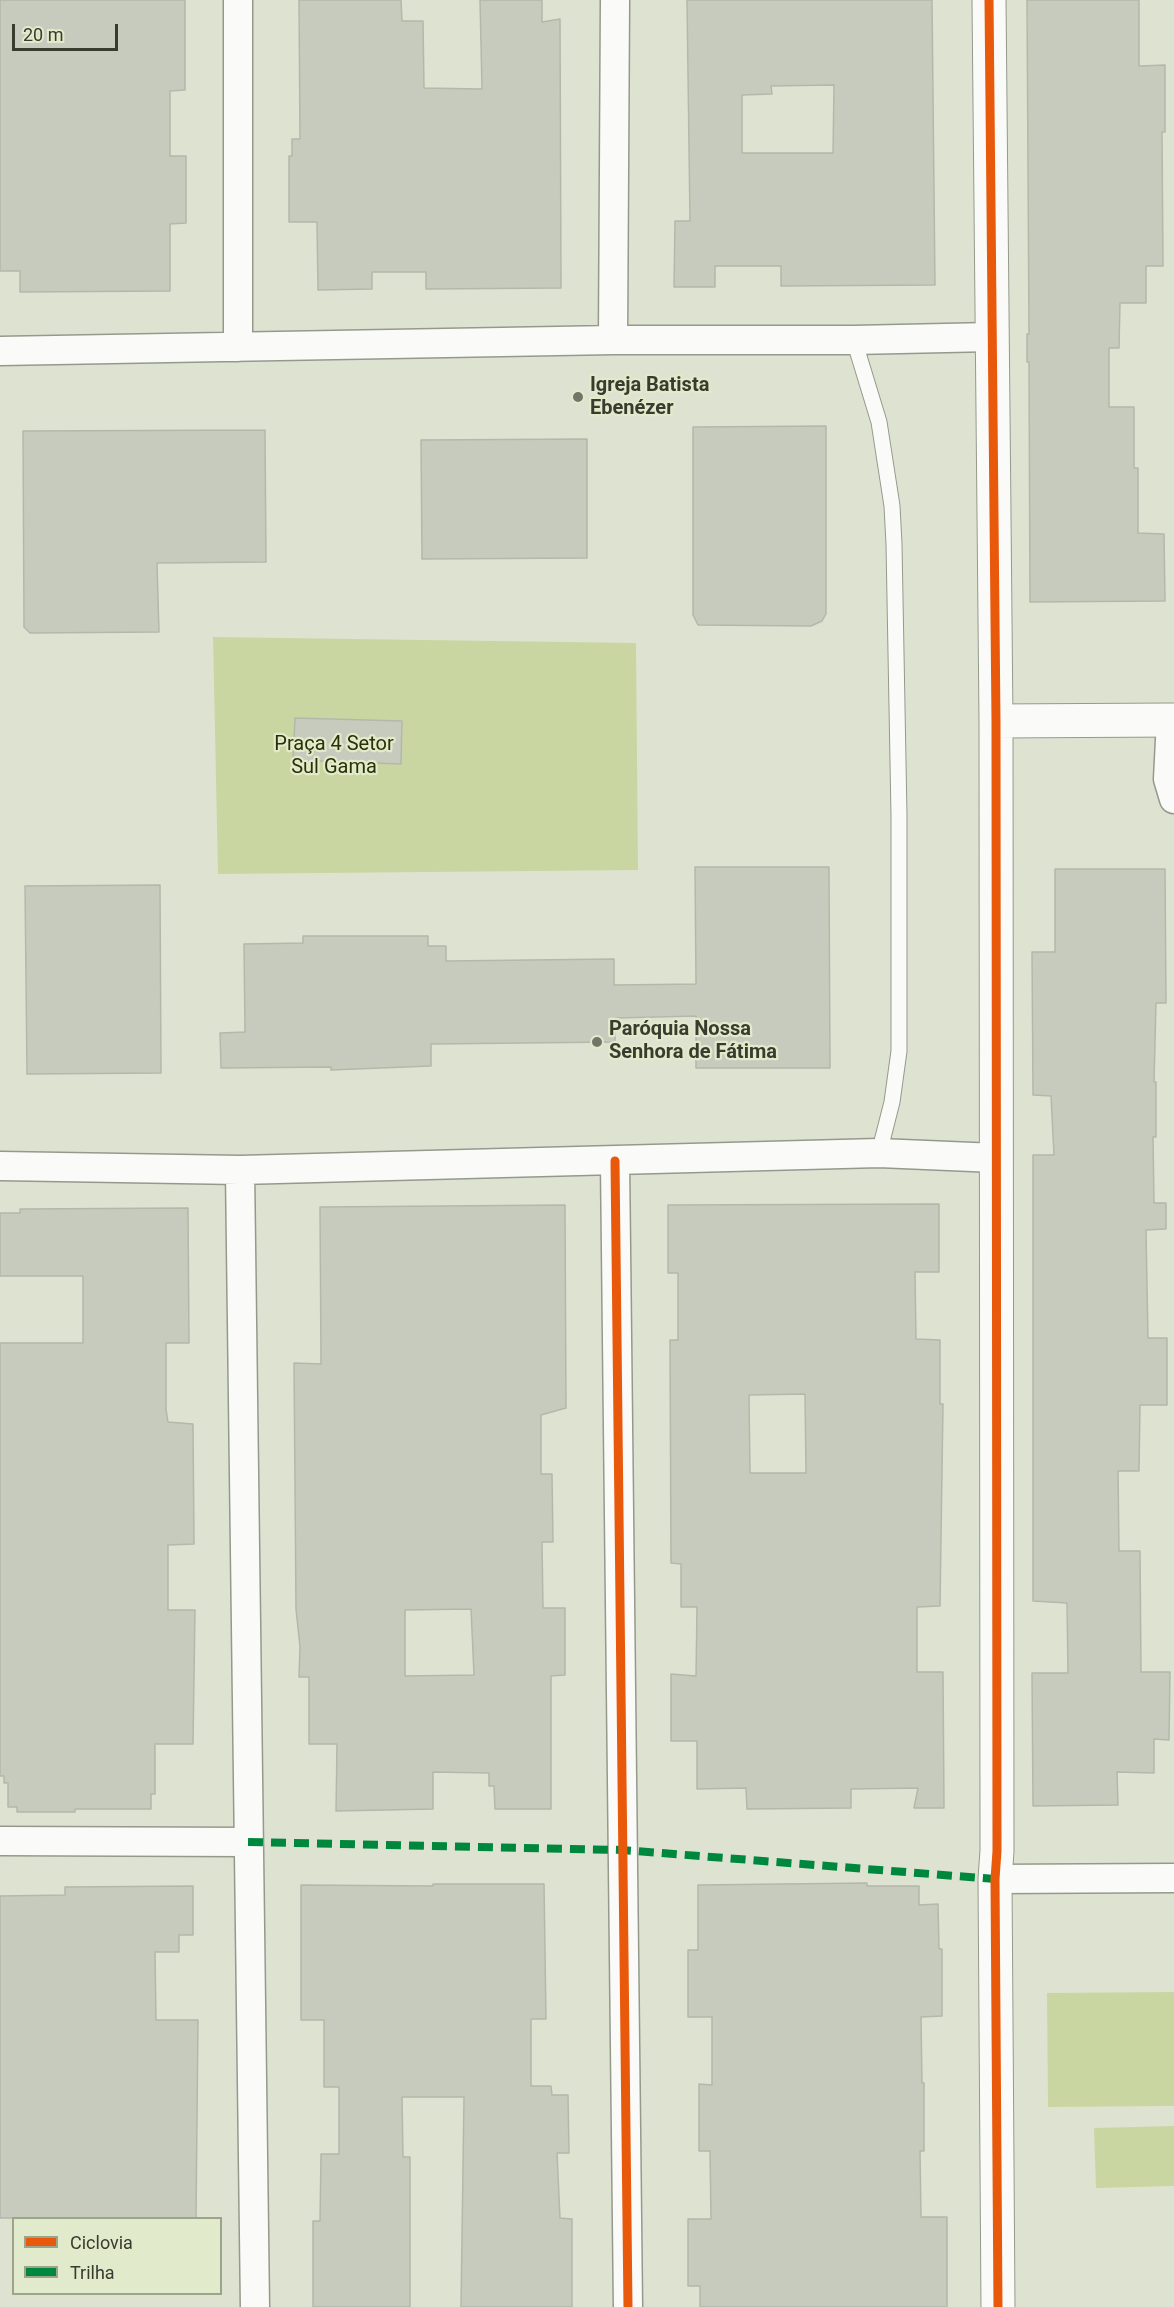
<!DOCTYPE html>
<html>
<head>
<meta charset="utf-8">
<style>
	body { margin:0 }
	#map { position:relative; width:1174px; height:2307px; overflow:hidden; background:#dee3d1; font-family:Roboto,sans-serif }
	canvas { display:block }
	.legend { position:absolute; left:12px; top:2217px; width:210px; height:78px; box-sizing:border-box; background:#e1eaca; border:2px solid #9da48c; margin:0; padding:8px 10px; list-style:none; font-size:18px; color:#383b2f }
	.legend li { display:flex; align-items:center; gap:12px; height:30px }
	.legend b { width:30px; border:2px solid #9da48c }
	.scale { position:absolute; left:12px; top:24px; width:106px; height:27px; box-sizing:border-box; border:3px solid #383b2f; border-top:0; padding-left:8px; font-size:18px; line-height:21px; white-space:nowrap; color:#383b2f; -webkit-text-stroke:4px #e1eaca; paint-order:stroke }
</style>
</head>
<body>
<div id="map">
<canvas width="1174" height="2307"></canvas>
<ul class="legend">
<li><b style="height:8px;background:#e8590c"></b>Ciclovia</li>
<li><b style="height:8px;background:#00873e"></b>Trilha</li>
</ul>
<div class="scale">20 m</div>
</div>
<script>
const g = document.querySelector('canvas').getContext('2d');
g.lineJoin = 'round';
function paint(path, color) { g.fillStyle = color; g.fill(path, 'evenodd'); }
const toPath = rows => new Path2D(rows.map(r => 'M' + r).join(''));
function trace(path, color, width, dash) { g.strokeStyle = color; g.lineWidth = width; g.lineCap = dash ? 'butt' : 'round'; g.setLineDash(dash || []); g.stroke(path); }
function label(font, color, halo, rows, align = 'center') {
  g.font = font + ' Roboto,sans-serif'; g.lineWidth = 4.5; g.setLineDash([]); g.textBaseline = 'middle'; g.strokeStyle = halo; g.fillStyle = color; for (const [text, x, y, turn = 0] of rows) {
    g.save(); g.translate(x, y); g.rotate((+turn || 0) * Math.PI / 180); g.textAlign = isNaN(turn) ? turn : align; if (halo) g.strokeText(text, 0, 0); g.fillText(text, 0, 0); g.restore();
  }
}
paint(toPath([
	[213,637,636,643,638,870,218,874],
	[1174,1992,1174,2106,1048,2107,1047,1993],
	[1174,2126,1174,2186,1096,2188,1094,2128]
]), '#c9d6a1');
const building = toPath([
	[0,0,185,0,185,90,170,91,170,156,186,156,186,223,170,224,170,291,20,292,20,271,0,271,0,0],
	[299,0,401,0,402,21,423,21,424,88,482,89,480,0,542,0,542,22,560,19,561,288,426,289,426,272,372,272,372,289,318,290,317,222,289,222,289,156,292,156,292,139,300,139,299,0],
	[687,0,932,0,935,285,781,286,781,266,715,266,715,287,674,287,675,221,690,221,687,0],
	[834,85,833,153,742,153,742,95,772,94,771,86,834,85],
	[1027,0,1139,0,1139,66,1165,65,1165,132,1162,132,1163,266,1146,266,1146,303,1120,303,1119,348,1109,348,1109,407,1134,407,1134,468,1138,468,1138,533,1164,534,1165,601,1030,602,1029,362,1027,362,1027,334,1029,334,1027,0],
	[826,426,826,614,822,621,811,626,698,625,693,615,693,427,826,426],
	[265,430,266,562,157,563,159,632,30,633,24,627,23,431,265,430],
	[587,439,587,558,422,559,421,440,587,439],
	[295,718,402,721,401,764,293,760,295,718],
	[695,867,829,867,830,1068,696,1068,696,1016,615,1018,615,1042,431,1044,431,1066,331,1070,331,1067,221,1068,220,1033,245,1032,244,944,303,943,303,936,428,936,428,946,446,946,446,961,614,959,614,985,696,984,695,867],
	[1055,869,1165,869,1166,1003,1156,1003,1154,1082,1156,1082,1156,1137,1153,1137,1154,1203,1166,1203,1166,1229,1146,1230,1148,1338,1167,1338,1167,1405,1140,1405,1139,1471,1118,1471,1119,1551,1140,1551,1141,1672,1170,1672,1169,1740,1154,1739,1154,1773,1117,1772,1118,1805,1033,1806,1032,1673,1068,1673,1067,1603,1033,1601,1033,1155,1054,1155,1051,1096,1033,1095,1032,952,1055,952,1055,869],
	[160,885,161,1073,27,1074,25,886,160,885],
	[939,1204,939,1272,915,1272,916,1339,940,1340,940,1404,943,1404,940,1606,917,1607,917,1672,943,1672,944,1808,914,1808,918,1788,851,1789,851,1808,747,1809,746,1788,697,1789,697,1741,671,1741,671,1674,696,1676,697,1607,681,1607,681,1564,671,1563,670,1340,678,1340,678,1273,668,1273,668,1205,939,1204],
	[805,1394,806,1473,750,1473,749,1395,805,1394],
	[565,1205,566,1408,541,1415,541,1474,552,1474,553,1542,542,1542,543,1608,565,1608,565,1675,551,1676,551,1809,495,1809,494,1786,489,1786,489,1773,433,1772,433,1809,336,1811,337,1744,309,1744,309,1677,299,1677,300,1647,296,1609,294,1363,321,1364,320,1207,565,1205],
	[471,1609,474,1675,405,1676,405,1610,471,1609],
	[188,1208,189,1343,166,1343,166,1409,168,1422,193,1424,194,1544,168,1545,168,1610,195,1610,193,1744,155,1744,155,1794,151,1794,151,1809,75,1809,75,1812,17,1812,17,1807,8,1807,8,1783,4,1783,4,1776,0,1776,0,1343,83,1343,83,1276,0,1276,0,1213,20,1213,20,1209,188,1208],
	[867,1883,867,1886,919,1886,919,1905,938,1904,939,1949,942,1949,942,2016,921,2017,922,2083,924,2083,924,2151,920,2151,921,2217,947,2217,947,2307,700,2307,700,2286,688,2286,688,2219,711,2219,710,2151,699,2151,699,2084,712,2085,712,2017,688,2017,688,1950,698,1950,698,1885,867,1883],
	[433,1884,544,1884,546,2019,531,2019,531,2086,551,2086,552,2095,568,2095,569,2153,557,2153,560,2218,572,2219,572,2307,461,2307,464,2097,402,2097,403,2157,410,2157,410,2307,313,2307,313,2221,320,2221,321,2154,339,2154,339,2087,324,2087,324,2020,301,2020,301,1885,433,1886,433,1884],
	[193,1886,193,1935,179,1935,179,1952,155,1952,156,2020,198,2020,196,2218,0,2218,0,1896,65,1895,65,1887,193,1886]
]);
paint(building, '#c7cbbd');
trace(building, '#b4b8aa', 1.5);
const service = toPath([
	[854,340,879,422,892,506,894,544,899,816,899,1051,892,1102,879,1153]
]);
const minor = toPath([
	[613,340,615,0],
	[238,347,238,0],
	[0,351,613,340,854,340,991,337],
	[1171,720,1168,779,1174,799],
	[615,1161,628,2307],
	[0,1166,240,1170,879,1153,996,1158],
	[240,1170,255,2307],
	[0,1841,248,1842],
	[995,1879,1174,1878]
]);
const tertiary = toPath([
	[989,0,996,721,997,1851,995,1879,998,2307],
	[996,721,1174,720]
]);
trace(service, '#95998c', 17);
trace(minor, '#95998c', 31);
trace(tertiary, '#95998c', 35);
trace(service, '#fafbf8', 15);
trace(minor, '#fafbf8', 28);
trace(tertiary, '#fafbf8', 33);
trace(toPath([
	[248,1842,622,1850,995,1879]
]), '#00873e', 8, [15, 8]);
trace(toPath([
	[989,0,996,721,997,1851,995,1879,998,2307],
	[615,1161,628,2307]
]), '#e8590c', 9);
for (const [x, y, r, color] of [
	[578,397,6,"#727668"],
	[597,1042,6,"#727668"]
]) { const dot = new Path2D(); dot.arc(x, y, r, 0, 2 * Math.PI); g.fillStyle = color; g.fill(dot); trace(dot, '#e1eaca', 2); }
label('bold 20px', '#383b2f', '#e1eaca', [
	["Igreja Batista",590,386],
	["Ebenézer",590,409],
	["Paróquia Nossa",609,1030],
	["Senhora de Fátima",609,1053]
], 'left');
label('20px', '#293106', '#e1eaca', [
	["Praça 4 Setor",334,745],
	["Sul Gama",334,768]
]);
</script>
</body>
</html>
